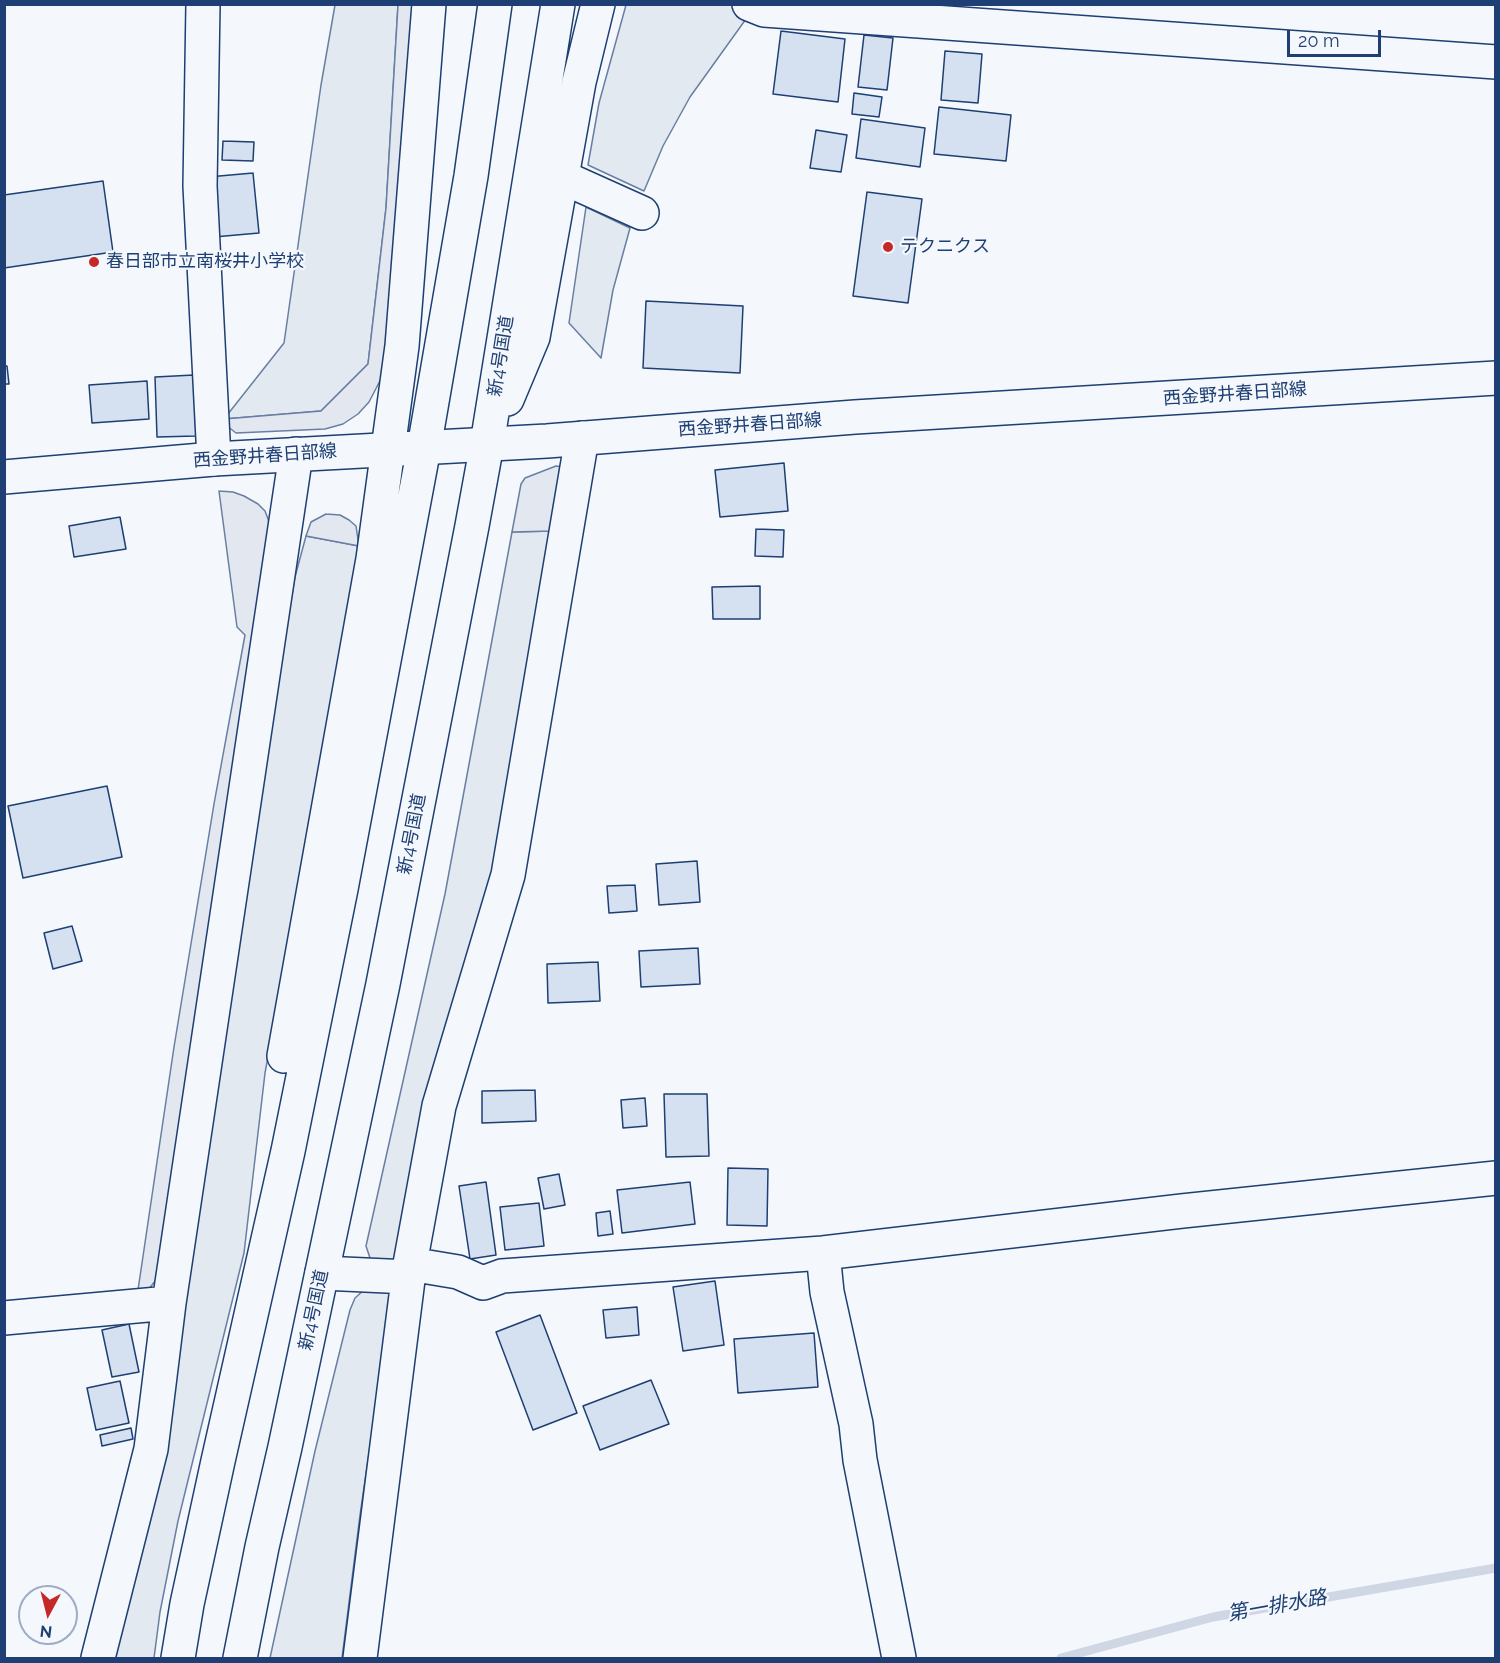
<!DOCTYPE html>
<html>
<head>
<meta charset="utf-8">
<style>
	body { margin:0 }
	#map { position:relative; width:1500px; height:1663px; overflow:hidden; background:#f4f7fb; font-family:Raleway,sans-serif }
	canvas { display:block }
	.frame { position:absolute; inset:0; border:6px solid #1d3f73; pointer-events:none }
	.north { position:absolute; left:18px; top:1585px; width:60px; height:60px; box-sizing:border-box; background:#f4f7fb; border:2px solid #9eadc5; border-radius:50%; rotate:187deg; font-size:16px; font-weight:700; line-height:24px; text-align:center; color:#1d3f73 }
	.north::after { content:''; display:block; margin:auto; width:21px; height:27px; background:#c62828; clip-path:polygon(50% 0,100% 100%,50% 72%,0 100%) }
	.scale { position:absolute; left:1287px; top:30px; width:94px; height:27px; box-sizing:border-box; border:3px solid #1d3f73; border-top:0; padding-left:8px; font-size:18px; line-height:21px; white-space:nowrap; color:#1d3f73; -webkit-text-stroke:4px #f4f7fb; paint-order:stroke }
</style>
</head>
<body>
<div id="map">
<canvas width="1500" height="1663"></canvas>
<div class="frame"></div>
<div class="north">N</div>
<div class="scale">20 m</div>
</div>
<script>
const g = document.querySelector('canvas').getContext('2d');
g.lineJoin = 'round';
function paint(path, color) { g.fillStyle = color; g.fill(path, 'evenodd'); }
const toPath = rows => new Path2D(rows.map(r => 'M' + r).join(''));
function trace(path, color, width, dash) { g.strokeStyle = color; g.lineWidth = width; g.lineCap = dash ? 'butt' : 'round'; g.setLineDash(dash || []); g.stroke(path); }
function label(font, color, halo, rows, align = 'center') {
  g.font = font + ' Raleway,"Noto Sans JP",sans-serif'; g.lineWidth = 4.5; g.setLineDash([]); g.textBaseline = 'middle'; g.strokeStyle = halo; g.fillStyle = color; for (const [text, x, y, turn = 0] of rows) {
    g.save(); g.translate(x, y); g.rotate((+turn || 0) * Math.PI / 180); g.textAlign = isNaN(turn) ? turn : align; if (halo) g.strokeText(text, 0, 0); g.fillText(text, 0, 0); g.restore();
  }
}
const green = toPath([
	[335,5,398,5,386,208,368,364,321,411,224,419,284,343,321,85,335,5],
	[626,5,734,5,751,12,690,97,663,146,644,191,588,165,599,103,626,5],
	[586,207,630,228,613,290,601,358,569,323,586,207],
	[552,531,498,853,399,1267,381,1270,370,1258,366,1246,445,894,512,532,552,531],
	[306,536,359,546,328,733,265,1073,244,1253,178,1521,160,1612,154,1658,112,1658,295,577,306,536],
	[393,1288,360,1515,342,1658,270,1658,315,1451,350,1310,355,1298,365,1289,393,1288]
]);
paint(green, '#e3e9f0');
trace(green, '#687fa3', 1.5);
const parking = toPath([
	[398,5,416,5,409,115,383,375,369,402,358,414,343,424,325,429,236,433,227,426,224,419,321,411,368,364,386,208,398,5],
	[556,466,563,467,552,531,512,532,521,484,525,478,556,466],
	[219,491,233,492,244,496,258,504,265,511,271,527,156,1280,148,1290,138,1290,174,1047,214,804,245,635,237,627,219,491],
	[326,514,340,515,349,520,356,526,359,546,306,536,311,522,326,514]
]);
paint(parking, '#e3e8f0');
trace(parking, '#687fa3', 1.5);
trace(toPath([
	[1061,1658,1213,1617,1496,1568]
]), '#cfd7e4', 9);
const building = toPath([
	[781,31,845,39,838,102,773,94,781,31],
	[864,35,893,38,887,90,858,87,864,35],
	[945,51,982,54,978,103,941,100,945,51],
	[854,93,882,97,879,117,852,114,854,93],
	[939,107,1011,115,1006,161,934,154,939,107],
	[861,119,925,128,920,167,856,158,861,119],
	[816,130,847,135,841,172,810,168,816,130],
	[223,141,254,142,253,161,222,160,223,141],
	[253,173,259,233,214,237,208,177,253,173],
	[103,181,113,252,4,268,4,195,103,181],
	[867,192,922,199,908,303,853,296,867,192],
	[646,301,743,306,740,373,643,368,646,301],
	[4,366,7,366,9,384,4,384,4,366],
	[194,375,196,436,157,437,155,377,194,375],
	[147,381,149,419,92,423,89,385,147,381],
	[784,463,788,511,720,517,715,470,784,463],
	[120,517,126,549,74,557,69,526,120,517],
	[756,529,784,530,783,557,755,556,756,529],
	[760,586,760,619,713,619,712,587,760,586],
	[107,786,122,857,23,878,8,806,107,786],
	[697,861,700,902,659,905,656,864,697,861],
	[635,885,637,911,609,913,607,886,635,885],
	[72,926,82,961,53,969,44,933,72,926],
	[698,948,700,984,641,987,639,951,698,948],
	[598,962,600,1001,548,1003,547,964,598,962],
	[535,1090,536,1121,482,1123,482,1091,535,1090],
	[664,1094,707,1094,709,1156,666,1157,664,1094],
	[645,1098,647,1126,623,1128,621,1100,645,1098],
	[728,1168,768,1169,767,1226,727,1225,728,1168],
	[559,1174,565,1205,544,1209,538,1178,559,1174],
	[486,1182,496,1255,470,1259,459,1186,486,1182],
	[690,1182,695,1224,622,1233,617,1190,690,1182],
	[539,1203,544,1246,505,1250,500,1207,539,1203],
	[610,1211,613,1234,598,1236,596,1213,610,1211],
	[715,1281,724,1345,683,1351,673,1287,715,1281],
	[637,1307,639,1335,606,1338,603,1310,637,1307],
	[540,1315,577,1413,533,1430,496,1332,540,1315],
	[129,1324,139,1372,112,1377,102,1330,129,1324],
	[814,1333,818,1387,738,1393,734,1339,814,1333],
	[651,1380,669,1424,600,1450,583,1406,651,1380],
	[120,1381,129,1423,96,1430,87,1388,120,1381],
	[131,1428,133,1439,102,1446,100,1435,131,1428]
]);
paint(building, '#d5e0f0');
trace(building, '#1d3f73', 1.5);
const minor = toPath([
	[203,4,200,186,214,459],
	[749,4,764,10,1496,62],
	[562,177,642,213],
	[823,1253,827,1292,856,1424,860,1460,899,1658],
	[410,1264,458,1272,483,1283,502,1276,823,1253,1182,1211,1496,1178],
	[322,1273,409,1277],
	[4,1318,169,1303],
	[98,1658,151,1449,169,1303,296,454],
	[360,1658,410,1264,439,1106,508,875,582,438]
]);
const major = toPath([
	[4,477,214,459,547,441,855,417,1496,378]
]);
const highway = toPath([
	[507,399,533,337,579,82,598,4],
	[284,1056,373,559,402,346,429,4],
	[178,1658,187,1604,218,1461,288,1151,341,889,424,448,471,176,495,4],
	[240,1658,262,1547,285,1447,383,984,472,526,487,444,558,4]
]);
trace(minor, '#1d3f73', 36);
trace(major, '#1d3f73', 36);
trace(highway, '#1d3f73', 36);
trace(minor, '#f4f7fb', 33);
trace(major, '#f4f7fb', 33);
trace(highway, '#f4f7fb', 33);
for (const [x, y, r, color] of [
	[888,247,6,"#c62828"],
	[94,262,6,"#c62828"]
]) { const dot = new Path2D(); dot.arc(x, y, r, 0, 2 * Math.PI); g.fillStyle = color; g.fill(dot); trace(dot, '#f4f7fb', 2); }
label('18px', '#1d3f73', '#f4f7fb', [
	["テクニクス",900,247],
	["春日部市立南桜井小学校",106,262]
], 'left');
label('18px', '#1d3f73', '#f4f7fb', [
	["新4号国道",501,356,-81],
	["西金野井春日部線",1235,394,-4],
	["西金野井春日部線",750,425,-4],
	["西金野井春日部線",265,456,-4],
	["新4号国道",412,834,-79],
	["新4号国道",314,1310,-78]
]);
label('italic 20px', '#1d3f73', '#f4f7fb', [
	["第一排水路",1277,1606,-10]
]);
</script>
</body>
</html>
